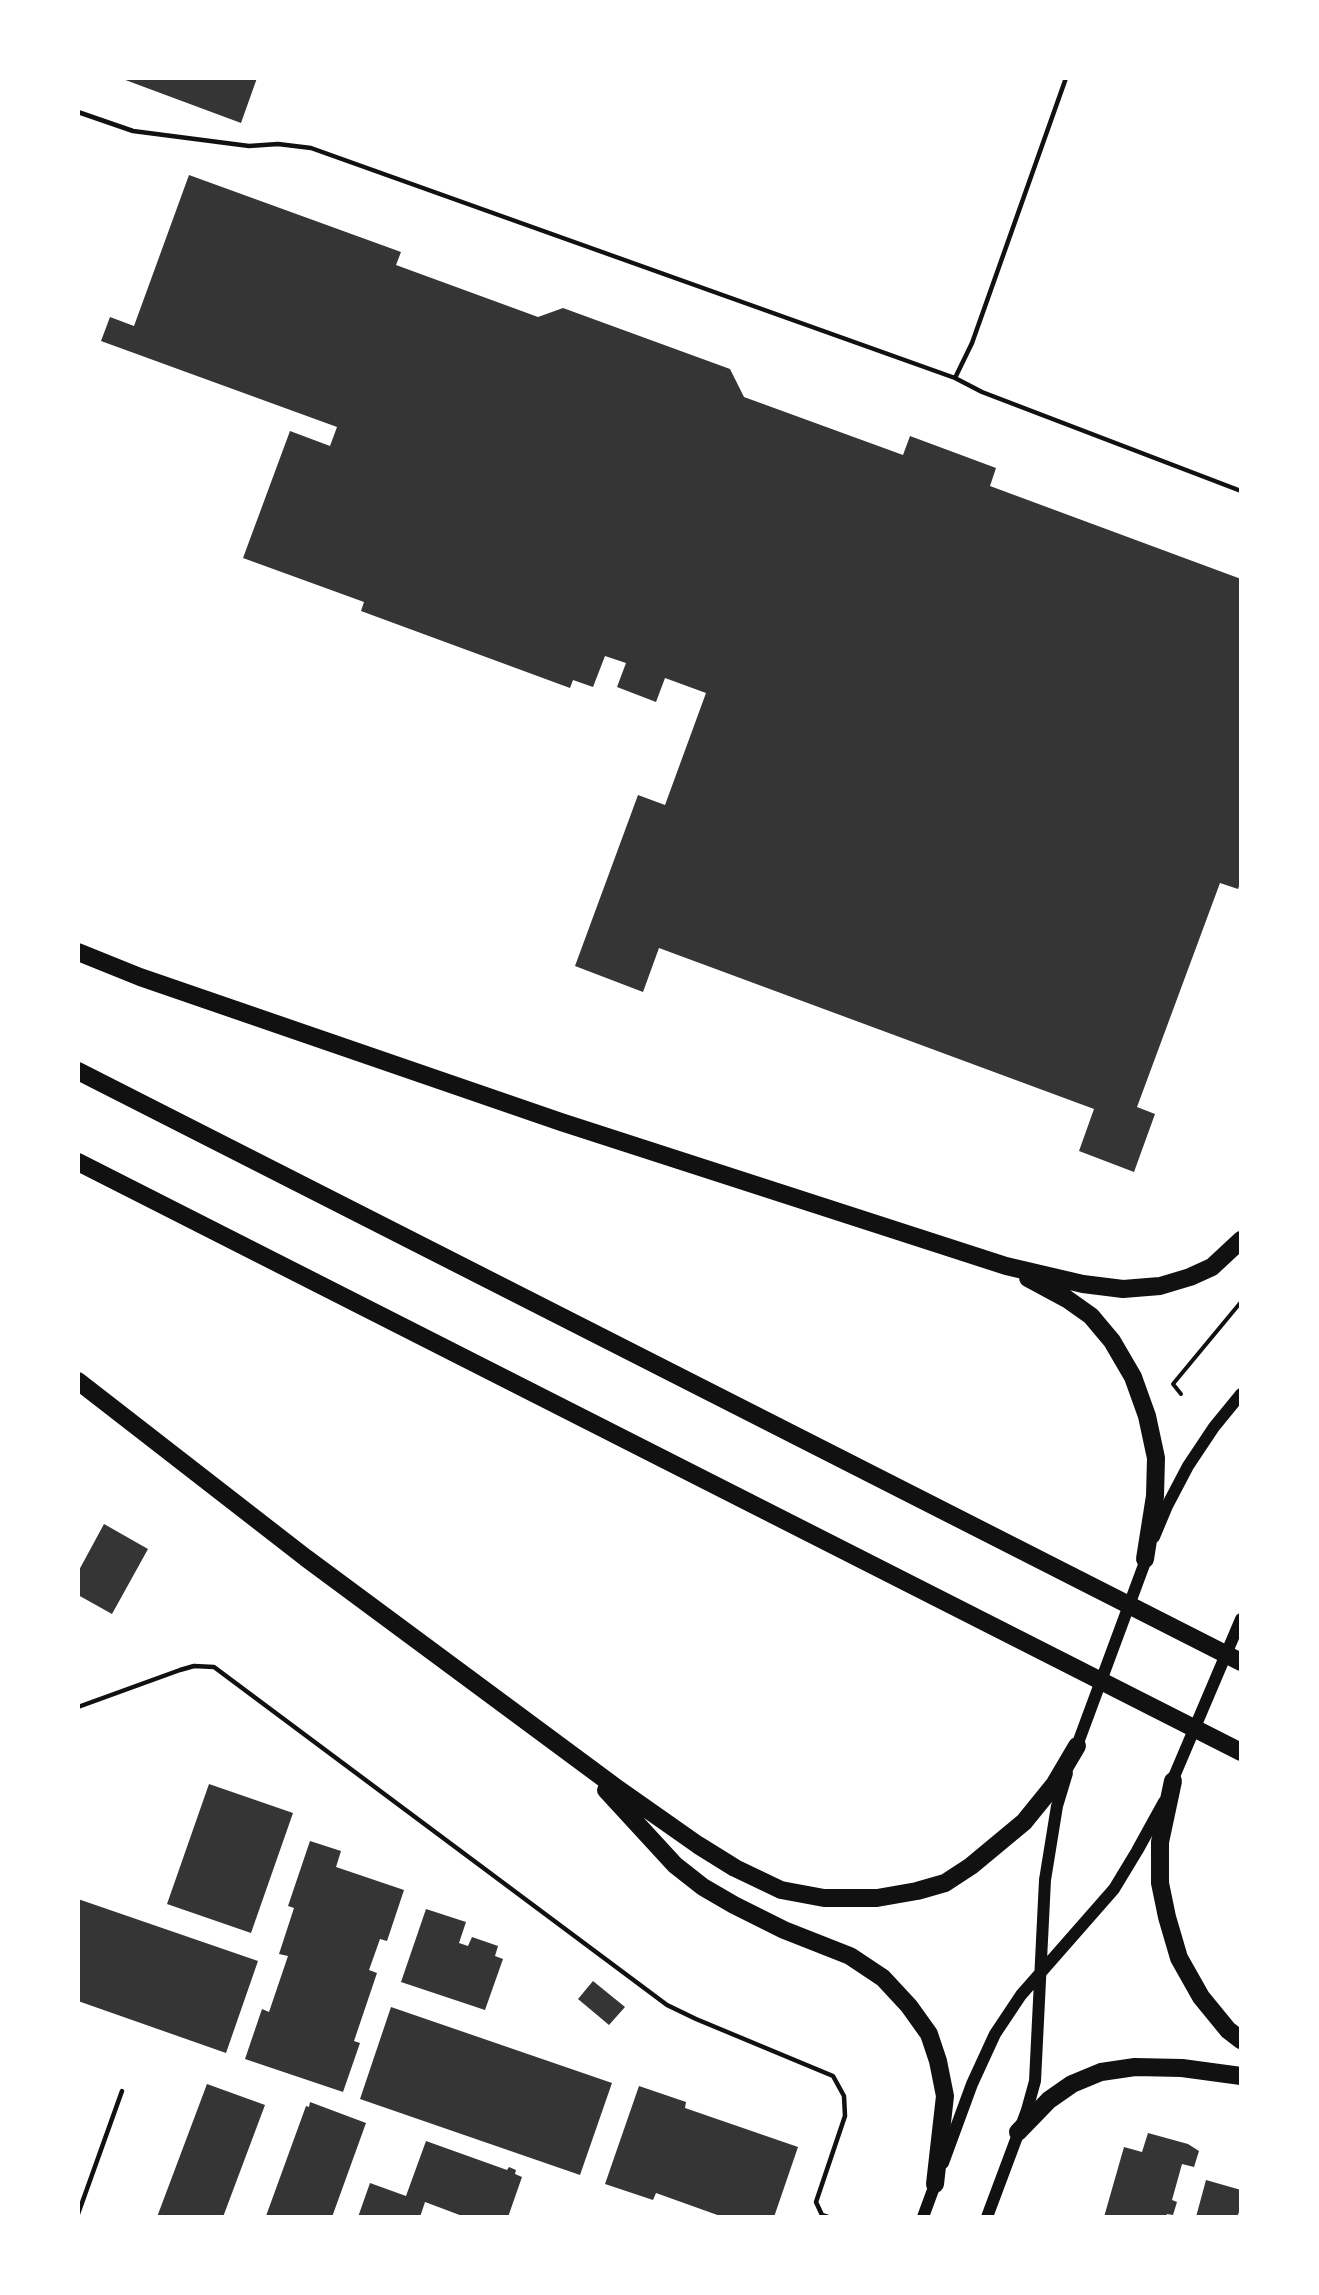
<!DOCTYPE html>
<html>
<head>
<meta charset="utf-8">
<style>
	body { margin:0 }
	#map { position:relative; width:1319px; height:2295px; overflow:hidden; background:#fff; font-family:"Public Sans",sans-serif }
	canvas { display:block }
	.frame { position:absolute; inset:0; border:80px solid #fff; pointer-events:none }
</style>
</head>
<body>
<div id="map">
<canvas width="1319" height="2295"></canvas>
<div class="frame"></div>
</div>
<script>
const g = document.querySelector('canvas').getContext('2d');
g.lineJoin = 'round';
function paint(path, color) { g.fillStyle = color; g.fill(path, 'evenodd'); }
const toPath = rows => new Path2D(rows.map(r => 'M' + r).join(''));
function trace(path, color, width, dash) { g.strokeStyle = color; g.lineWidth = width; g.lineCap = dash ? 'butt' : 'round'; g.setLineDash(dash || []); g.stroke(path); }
paint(toPath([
	[120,78,257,78,241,123],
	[189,175,401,252,396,265,538,317,563,308,730,369,744,397,903,455,910,436,996,468,990,486,1241,579,1241,880,1238,889,1220,883,1137,1107,1155,1114,1134,1172,1079,1151,1094,1109,659,948,643,992,575,966,638,795,665,805,706,693,665,678,656,702,617,687,626,663,605,656,593,687,573,680,570,688,361,611,364,602,243,558,290,431,330,446,337,427,101,341,110,317,134,326],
	[104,1524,148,1549,112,1614,78,1595,78,1572],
	[209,1784,293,1813,251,1933,167,1904],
	[310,1841,341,1851,336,1867,404,1890,387,1941,380,1939,369,1970,377,1973,354,2041,360,2043,343,2092,245,2059,262,2009,269,2012,288,1956,279,1954,294,1908,288,1906],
	[78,1899,258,1961,226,2053,78,2001],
	[426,1909,466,1922,459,1943,468,1946,472,1937,498,1946,495,1956,503,1959,485,2010,401,1982],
	[593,1981,625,2007,609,2025,578,1999],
	[391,2007,612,2083,580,2175,360,2099],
	[207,2084,265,2105,223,2217,157,2217],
	[639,2086,686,2102,685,2108,798,2147,774,2217,723,2217,656,2193,653,2200,605,2184],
	[310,2102,366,2123,332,2217,266,2216,306,2106,309,2107],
	[1148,2133,1188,2144,1199,2151,1194,2167,1182,2164,1172,2200,1177,2202,1173,2215,1167,2214,1166,2217,1104,2217,1124,2147,1142,2152],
	[426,2141,507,2170,509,2167,516,2170,515,2174,522,2177,508,2217,465,2217,425,2202,420,2217,358,2217,370,2183,406,2196],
	[1206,2180,1241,2190,1241,2213,1239,2212,1237,2217,1196,2217]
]), '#353535');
trace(toPath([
	[1181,1394,1173,1384,1241,1302]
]), '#111', 4);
trace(toPath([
	[1066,78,972,343,955,378,982,392,1241,491],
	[78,112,133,131,249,146,278,144,311,148,955,378],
	[78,1707,180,1670,194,1666,214,1667,667,2005,696,2019,833,2076,844,2096,845,2116,816,2202,822,2215,828,2217],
	[78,2214,122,2091]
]), '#111', 4.5);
trace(toPath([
	[1154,1537,1167,1506,1188,1466,1214,1427,1241,1394],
	[1075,1751,1148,1554],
	[1170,1786,1241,1619],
	[943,2163,972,2084,995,2034,1021,1995,1114,1889,1137,1851,1164,1802],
	[923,2217,937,2179],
	[987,2217,1027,2110,1035,2081,1045,1880,1057,1806,1067,1773]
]), '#111', 12);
trace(toPath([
	[78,952,140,977,561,1122,1006,1266,1083,1284,1123,1289,1160,1286,1190,1277,1212,1267,1241,1240],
	[78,1071,1241,1662],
	[78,1162,1241,1752],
	[1028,1278,1067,1299,1091,1316,1112,1341,1133,1377,1147,1416,1156,1458,1155,1496,1145,1559],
	[78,1381,306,1558,614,1786,698,1845,735,1868,781,1890,824,1898,877,1898,917,1891,945,1883,971,1866,1024,1822,1054,1785,1077,1746],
	[1173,1781,1160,1842,1160,1883,1167,1917,1179,1958,1201,1997,1228,2030,1241,2040],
	[606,1790,675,1865,703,1887,734,1905,784,1930,850,1956,883,1978,909,2006,929,2034,938,2061,945,2096,935,2184],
	[1018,2132,1049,2100,1072,2084,1101,2072,1135,2067,1182,2068,1241,2076]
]), '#111', 18);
</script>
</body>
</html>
